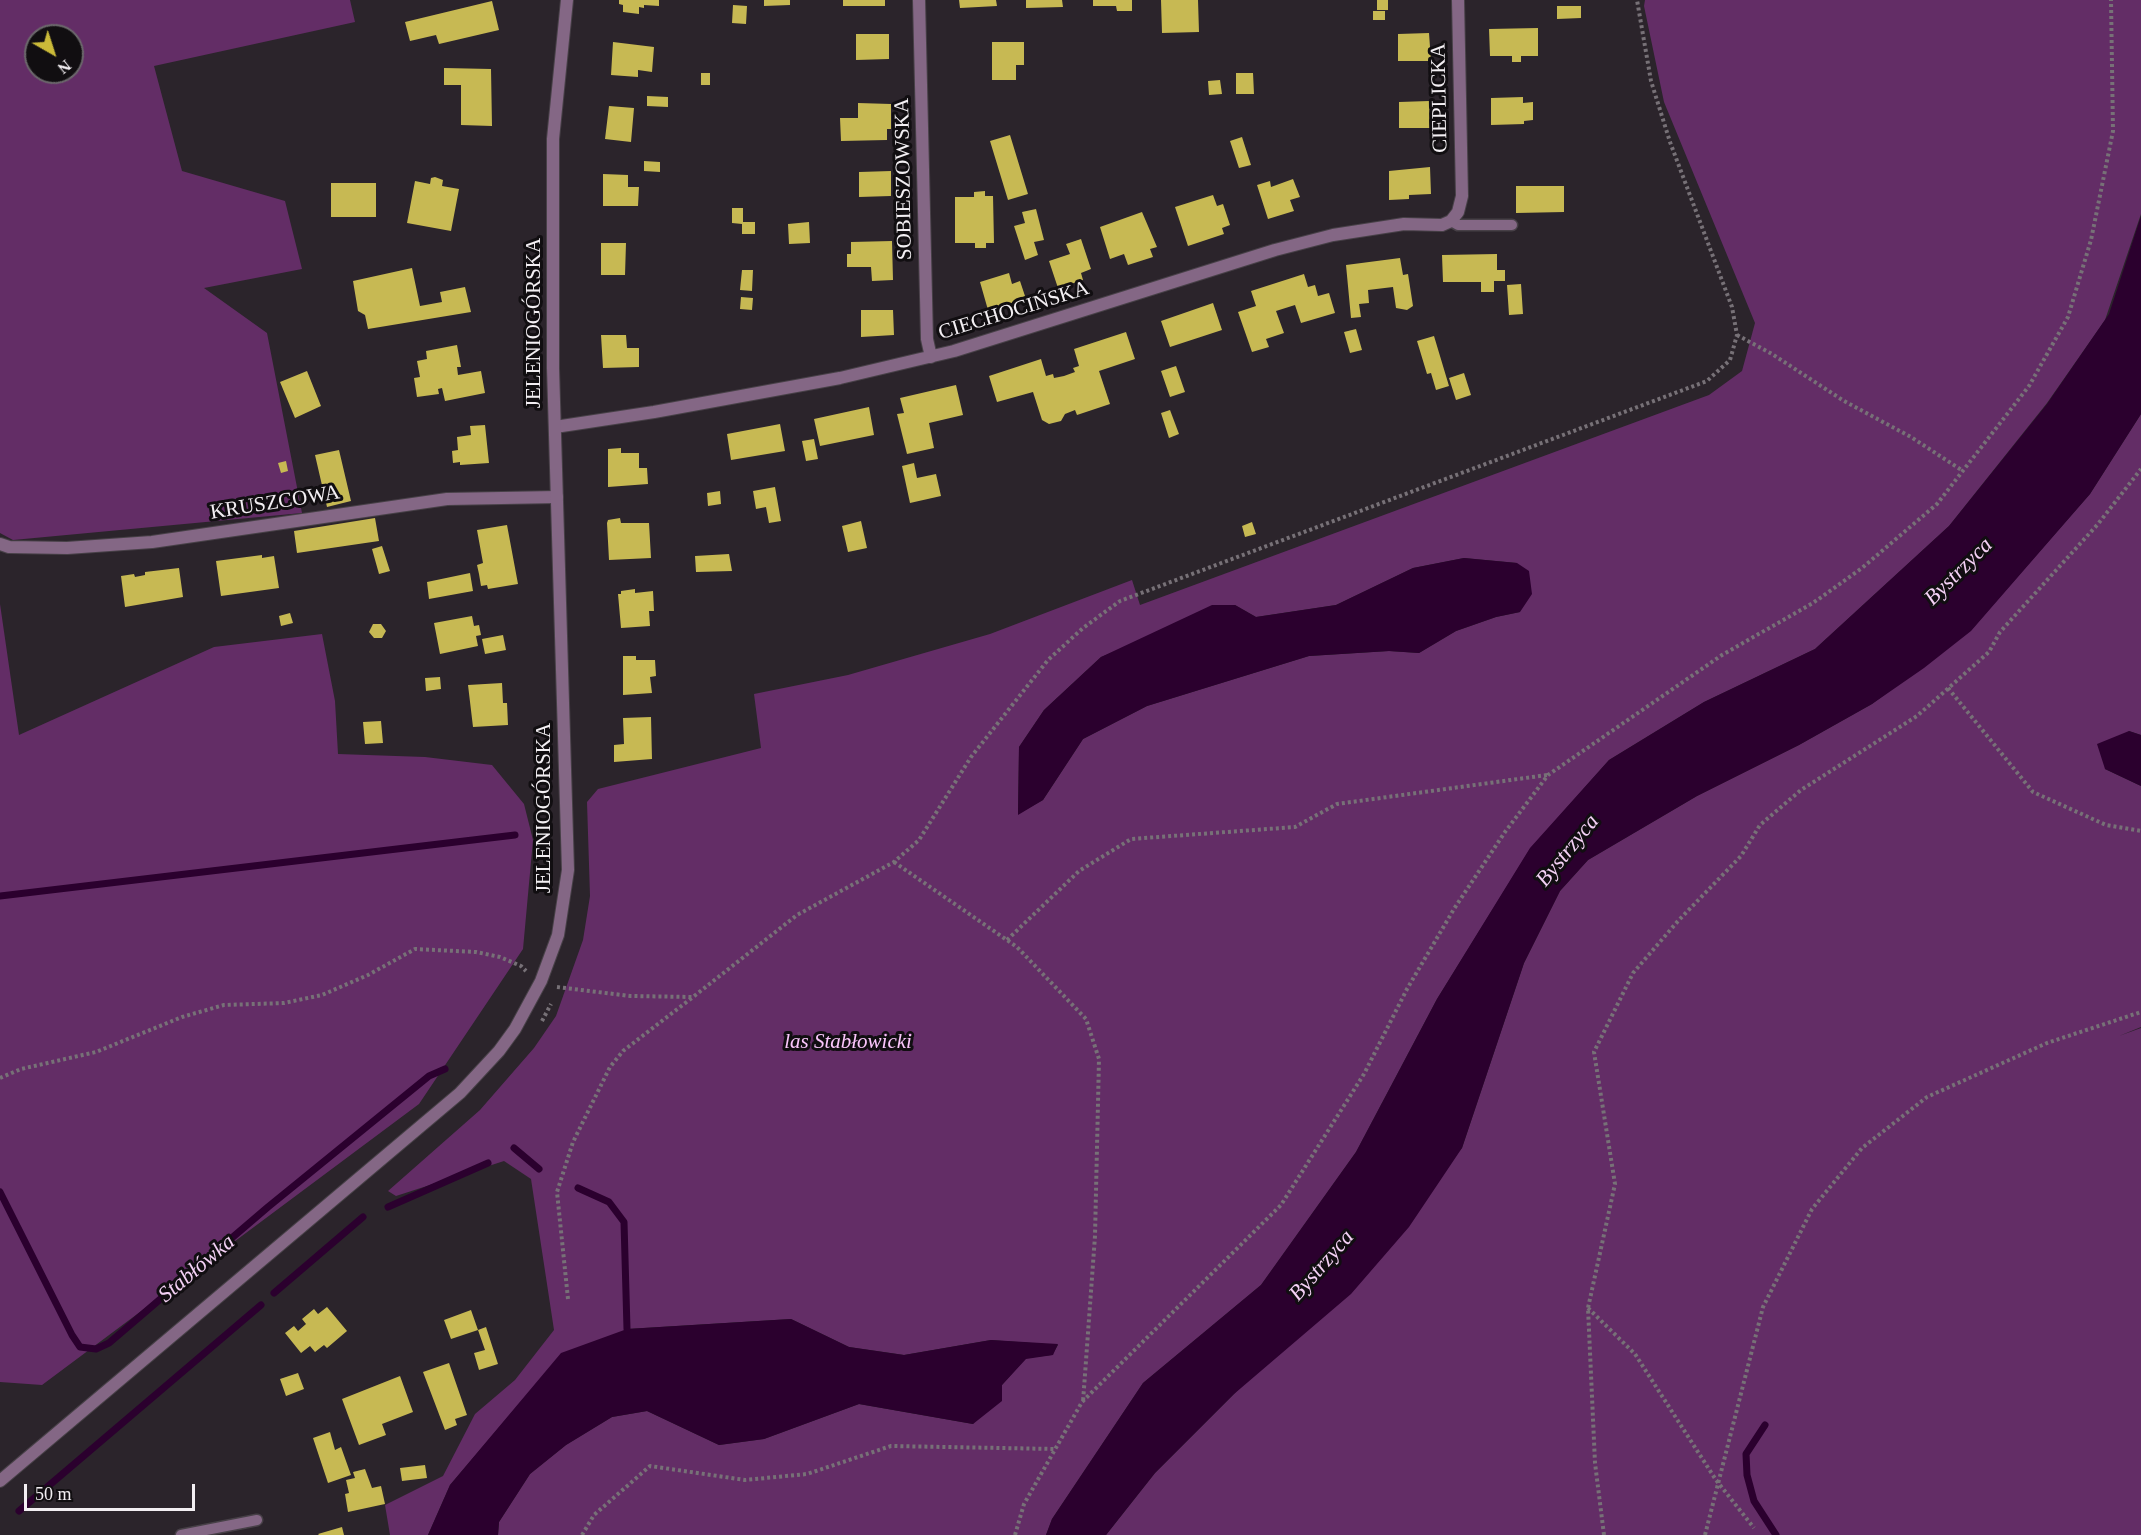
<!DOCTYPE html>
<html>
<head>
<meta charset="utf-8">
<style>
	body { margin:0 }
	#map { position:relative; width:2141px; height:1535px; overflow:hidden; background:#2b242b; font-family:Georgia,serif }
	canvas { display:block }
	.north { position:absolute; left:24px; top:24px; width:60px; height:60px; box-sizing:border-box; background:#110e11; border:2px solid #6b686b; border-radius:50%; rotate:141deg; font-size:16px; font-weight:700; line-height:24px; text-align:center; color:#f3eff3 }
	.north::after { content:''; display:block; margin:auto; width:21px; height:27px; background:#cbba39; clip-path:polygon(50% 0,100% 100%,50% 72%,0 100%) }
	.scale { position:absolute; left:24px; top:1484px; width:171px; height:27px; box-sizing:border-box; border:3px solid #f3eff3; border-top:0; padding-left:8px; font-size:18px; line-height:21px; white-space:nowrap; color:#f3eff3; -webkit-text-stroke:4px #110e11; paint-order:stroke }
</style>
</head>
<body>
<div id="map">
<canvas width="2141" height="1535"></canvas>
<div class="north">N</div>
<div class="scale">50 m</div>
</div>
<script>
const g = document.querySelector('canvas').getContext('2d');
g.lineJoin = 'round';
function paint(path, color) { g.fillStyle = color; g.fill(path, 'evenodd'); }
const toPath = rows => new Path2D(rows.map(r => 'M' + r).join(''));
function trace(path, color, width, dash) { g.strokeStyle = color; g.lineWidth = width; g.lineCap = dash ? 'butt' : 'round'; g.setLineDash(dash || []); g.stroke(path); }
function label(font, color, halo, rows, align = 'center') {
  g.font = font + ' Georgia,serif'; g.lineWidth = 6; g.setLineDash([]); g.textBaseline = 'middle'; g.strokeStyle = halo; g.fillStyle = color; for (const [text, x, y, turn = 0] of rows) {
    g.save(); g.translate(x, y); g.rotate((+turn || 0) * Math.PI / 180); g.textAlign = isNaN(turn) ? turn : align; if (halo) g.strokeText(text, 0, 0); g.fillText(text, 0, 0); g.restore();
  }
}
paint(toPath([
	[0,0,350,0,355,22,154,66,182,171,285,201,302,269,204,288,267,333,302,513,13,540,0,533],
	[36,36,72,36,72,72,36,72],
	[1645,0,2141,0,2141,214,2105,320,2047,403,1949,526,1815,649,1704,702,1609,760,1530,849,1437,999,1356,1152,1261,1285,1143,1383,1052,1519,1046,1535,498,1535,499,1522,530,1474,566,1445,612,1417,647,1411,719,1445,764,1439,859,1404,973,1424,1002,1385,1026,1358,1052,1355,1058,1345,991,1340,904,1355,849,1347,791,1319,627,1329,524,1398,450,1485,428,1535,390,1535,385,1505,443,1476,475,1414,515,1380,554,1330,531,1179,504,1161,396,1196,388,1191,480,1110,534,1048,556,1016,583,940,590,896,587,802,598,789,761,748,754,694,848,675,990,634,1132,580,1140,605,1709,395,1742,371,1755,323,1664,102,1644,6],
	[1464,558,1517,563,1520,612,1496,617,1456,631,1419,653,1389,651,1309,656,1147,706,1083,739,1043,800,1018,814,1019,747,1044,710,1101,657,1235,605,1256,617,1336,605,1413,568],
	[2141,414,2141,735,2129,731,2105,769,2141,786,2141,1027,2119,1036,2141,1028,2141,1535,1106,1535,1155,1473,1234,1394,1462,1148,1524,963,1560,891,1588,860,1697,796,1799,745,1872,704,1970,631,2090,494],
	[0,604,19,735,214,647,322,634,335,701,338,754,425,757,492,765,524,804,533,840,523,949,419,1104,42,1385,0,1382]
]), '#632d66');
paint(toPath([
	[2141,216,2141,414,2090,494,1971,631,1924,668,1872,704,1799,745,1697,796,1588,860,1560,891,1524,963,1462,1148,1409,1227,1351,1294,1234,1394,1155,1473,1106,1535,1046,1535,1052,1519,1143,1383,1261,1285,1356,1152,1437,999,1530,848,1609,760,1704,702,1815,649,1949,526,2047,404,2109,314],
	[1464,558,1517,563,1529,571,1532,594,1520,612,1496,617,1456,631,1419,653,1389,651,1309,656,1147,706,1083,739,1043,800,1018,815,1019,747,1044,710,1101,657,1212,605,1235,605,1256,617,1336,605,1413,568],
	[2129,731,2141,735,2141,786,2105,769,2097,744],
	[791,1319,849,1347,904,1355,991,1340,1058,1344,1053,1355,1026,1359,1002,1385,1002,1401,973,1424,859,1404,764,1439,719,1445,647,1411,612,1417,566,1445,530,1474,499,1522,498,1535,428,1535,450,1485,561,1353,627,1329]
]), '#2b002e');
trace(toPath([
	[0,896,515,835],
	[514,1148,539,1169],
	[578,1188,609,1202,624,1222,627,1329],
	[0,1192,72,1335,80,1347,96,1349,109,1343,268,1207,429,1076,445,1069],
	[388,1207,488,1163],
	[274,1293,363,1217],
	[1765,1425,1746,1454,1747,1475,1754,1501,1776,1535],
	[19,1511,261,1305]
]), '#2b002e', 7);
paint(toPath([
	[619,0,659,0,659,6,644,5,644,8,639,7,639,14,623,12,623,5,619,4],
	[764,0,790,0,790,5,764,6],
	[843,0,885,0,885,6,843,6],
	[959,0,996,0,997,6,960,8],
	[1026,0,1062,0,1063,7,1026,8],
	[1093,0,1132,0,1132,11,1117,11,1116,6,1093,6],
	[1161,0,1198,0,1199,32,1162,33],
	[1377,0,1388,0,1388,10,1377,10],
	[492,1,499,30,439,44,436,35,410,41,405,22],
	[733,5,747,6,746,24,732,23],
	[1557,6,1581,6,1581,18,1557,19],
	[1373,11,1385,11,1385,20,1373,20],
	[1538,28,1538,56,1521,56,1521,62,1512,62,1512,56,1490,56,1489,29],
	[1429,33,1431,61,1398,61,1398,34],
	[856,34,889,34,889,59,856,60],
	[613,42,654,47,652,72,638,70,638,77,611,75],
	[992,42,1024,42,1024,65,1016,65,1016,80,992,80],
	[444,68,491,69,492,126,461,125,461,85,444,85],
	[701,73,710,73,710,85,701,85],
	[1236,73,1253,73,1254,94,1236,94],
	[1220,80,1222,94,1209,95,1208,81],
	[647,96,668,97,668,107,647,106],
	[1523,97,1523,103,1533,102,1533,120,1524,121,1524,124,1491,125,1491,98],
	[1429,101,1430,128,1399,128,1399,102],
	[858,103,891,104,891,129,887,129,887,140,841,141,840,118,858,118],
	[609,106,634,108,631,142,605,139],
	[1010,135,1028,194,1008,200,990,141],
	[1242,137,1251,165,1239,168,1230,141],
	[644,161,660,162,660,172,644,171],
	[1430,167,1431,194,1409,195,1409,199,1389,200,1389,171],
	[891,171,891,196,859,197,859,172],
	[603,174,628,175,628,187,639,187,638,206,603,206],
	[435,177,443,180,442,186,459,189,451,231,407,223,415,181,430,184,431,178],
	[1293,179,1300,197,1290,200,1294,211,1268,219,1257,185,1270,181,1271,187],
	[331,183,376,183,376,217,331,217],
	[1516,186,1564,186,1564,212,1516,213],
	[985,191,985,196,993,196,994,243,986,243,986,248,975,248,975,243,955,243,955,197,974,197,974,192],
	[1213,195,1217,206,1223,204,1230,225,1222,228,1224,234,1188,246,1175,207],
	[732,208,743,208,743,222,755,222,755,234,742,234,742,224,732,223],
	[1036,209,1044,240,1034,242,1038,255,1025,260,1014,226,1025,223,1022,212],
	[1142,212,1157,247,1150,249,1153,257,1128,265,1124,254,1110,259,1100,227],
	[809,222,810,243,789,244,788,224],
	[1081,239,1091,269,1081,273,1083,280,1058,288,1049,261,1070,254,1066,244],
	[892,241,893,280,872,281,871,267,847,267,847,254,851,254,851,242],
	[601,243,626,243,625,275,601,275],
	[1497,254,1497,270,1505,270,1505,281,1494,281,1494,292,1481,292,1481,282,1443,282,1442,255],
	[1400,258,1403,275,1408,274,1413,306,1407,310,1396,308,1393,287,1368,290,1369,303,1359,304,1361,317,1351,318,1346,265],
	[412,268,420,306,442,302,440,292,465,287,471,312,368,329,365,315,358,311,353,281],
	[742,270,753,270,752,291,740,290],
	[1009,273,1012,284,1020,281,1026,299,988,310,980,282],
	[1304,274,1308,287,1315,285,1318,296,1329,293,1335,313,1301,323,1295,305,1276,311,1284,333,1266,339,1269,347,1252,352,1238,312,1256,306,1251,291],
	[1521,284,1523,314,1509,315,1507,285],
	[741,297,753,298,752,310,740,309],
	[1213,303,1222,330,1170,347,1161,321],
	[861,310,893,310,894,335,861,337],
	[1356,329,1362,350,1350,353,1344,332],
	[1126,332,1135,359,1099,371,1110,404,1077,415,1075,410,1065,414,1061,421,1049,424,1042,420,1033,392,997,402,989,376,1041,359,1046,376,1053,374,1054,378,1064,376,1075,372,1073,368,1079,366,1074,349],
	[601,335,626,335,627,348,639,348,639,367,603,368],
	[1434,336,1449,386,1436,390,1431,373,1427,374,1417,341],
	[457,345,461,367,457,367,458,375,481,371,485,393,445,401,442,388,438,389,439,394,417,397,414,378,420,377,417,361,427,359,426,351],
	[1176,366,1185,392,1170,397,1161,371],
	[307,371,321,406,295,418,280,382],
	[1464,373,1471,395,1456,400,1449,378],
	[956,385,963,415,929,423,934,448,907,454,897,414,904,413,900,398],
	[869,407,874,435,820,446,814,419],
	[1170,410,1179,434,1169,438,1161,413],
	[780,424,785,451,731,460,727,434],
	[485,425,489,463,460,465,460,462,453,463,452,451,458,450,457,437,471,435,470,426],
	[814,439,818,459,806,461,802,441],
	[621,448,621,453,639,453,639,468,647,468,648,484,608,487,608,449],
	[339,450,351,501,327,507,315,455],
	[286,461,288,471,281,473,278,463],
	[914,463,917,478,936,474,941,496,910,503,902,466],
	[775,487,781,521,769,523,766,507,756,509,753,491],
	[720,491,721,504,708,506,707,493],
	[375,518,379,541,297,553,294,531],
	[620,518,621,523,649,523,651,558,609,560,607,523,608,520],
	[861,521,867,548,848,552,842,526],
	[1252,522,1256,534,1245,537,1242,526],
	[507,525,518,584,488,589,487,585,481,586,479,574,477,565,483,563,477,530],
	[382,546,390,571,379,574,372,549],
	[729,554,732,571,696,572,695,556],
	[262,555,262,558,274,556,279,588,221,596,216,561],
	[179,568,183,597,125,607,121,576,134,574,135,577,145,575,145,572],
	[470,573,473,591,429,599,427,582],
	[635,589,635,593,653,591,654,611,649,611,650,626,621,628,618,594,621,594,621,591],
	[290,613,293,623,281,626,279,616],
	[472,616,474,626,479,625,481,635,476,636,478,646,440,654,434,623],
	[373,624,381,624,386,631,382,638,374,638,369,632],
	[503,635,506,650,485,654,482,639],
	[623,656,636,656,636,660,655,660,656,676,650,677,652,693,623,695],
	[440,677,441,689,426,691,425,678],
	[502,683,503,703,507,703,508,725,473,727,468,685],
	[651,717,652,759,614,762,614,745,624,744,623,718],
	[381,721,383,743,365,744,363,722],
	[327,1307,347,1331,327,1348,324,1345,315,1352,310,1346,301,1353,285,1333,294,1326,298,1331,306,1324,302,1319,314,1309,318,1314],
	[471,1310,478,1330,451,1339,444,1320],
	[486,1327,498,1364,479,1370,474,1353,485,1350,478,1330],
	[449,1363,467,1415,455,1419,457,1425,445,1430,423,1372],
	[298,1373,304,1389,286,1396,280,1379],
	[400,1376,413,1412,382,1424,386,1435,359,1445,342,1399],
	[330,1432,335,1450,341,1447,351,1475,328,1483,313,1438],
	[425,1465,427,1478,402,1481,400,1468],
	[365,1469,372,1488,381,1486,385,1504,348,1512,345,1494,349,1493,346,1480,355,1478,353,1472],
	[342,1527,344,1535,319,1535,318,1534]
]), '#c7b953');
const service = toPath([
	[1451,221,1458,225,1512,225],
	[181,1535,257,1520]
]);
const minor = toPath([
	[919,0,927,339,931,357],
	[555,427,654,412,840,378,954,351,1275,250,1333,235,1404,224,1442,225,1451,221,1458,212,1462,196,1458,0],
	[0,544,9,547,67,548,152,542,447,499,557,497]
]);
const tertiary = toPath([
	[0,1481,460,1093,499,1051,515,1029,541,981,558,935,568,870,553,368,553,139,567,0]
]);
trace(service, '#474047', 13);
trace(minor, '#474047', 14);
trace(tertiary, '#474047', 14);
trace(toPath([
	[1737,335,1772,354,1844,401,1911,437,1963,471],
	[1948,688,2033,792,2106,825,2141,831],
	[894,862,1017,947,1086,1019,1099,1059,1095,1236,1083,1402],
	[1007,940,1079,871,1131,839,1295,827,1337,804,1547,775],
	[557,987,630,996,693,997,797,915,894,862,919,840,971,757,1048,660,1083,628,1120,601,1707,381,1730,360,1737,335,1732,307,1670,142,1651,81,1637,0],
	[542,1021,551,1004],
	[0,1078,21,1069,96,1052,182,1017,224,1005,284,1003,322,995,368,975,415,949,476,952,500,957,521,966,526,971],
	[568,1299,557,1192,573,1142,610,1067,623,1051,693,997],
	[1588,1308,1635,1354,1716,1480,1754,1528],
	[582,1535,594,1515,650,1466,745,1480,807,1474,891,1446,1055,1449],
	[1015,1535,1024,1504,1082,1402,1281,1205,1364,1074,1407,989,1454,909,1505,832,1548,775,1722,655,1813,603,1862,568,1937,504,2029,386,2068,317,2091,240,2113,131,2111,0],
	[1604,1535,1595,1463,1588,1308,1615,1184,1594,1052,1633,973,1678,921,1741,856,1760,825,1801,790,1917,716,1989,652,2000,632,2098,524,2141,469],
	[1705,1535,1763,1307,1812,1209,1862,1148,1927,1097,2047,1043,2141,1012]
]), '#777177', 4, [3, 3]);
trace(service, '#846785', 10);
trace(minor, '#846785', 12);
trace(tertiary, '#846785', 12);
label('21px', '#f3eff3', '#110e11', [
	["CIEPLICKA",1440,98,-91],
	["SOBIESZOWSKA",904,179,-91],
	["CIECHOCIŃSKA",1014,311,-17],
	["JELENIOGÓRSKA",534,323,-90],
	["KRUSZCOWA",275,503,-9],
	["JELENIOGÓRSKA",544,808,-90]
]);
label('italic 21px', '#fbc6fc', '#110e11', [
	["las Stabłowicki",848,1042]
]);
label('italic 22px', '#f4d1f5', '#110e11', [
	["Bystrzyca",1959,572,-45],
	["Bystrzyca",1568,851,-51],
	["Bystrzyca",1322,1266,-49],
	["Stabłówka",197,1269,-40]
]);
</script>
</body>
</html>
